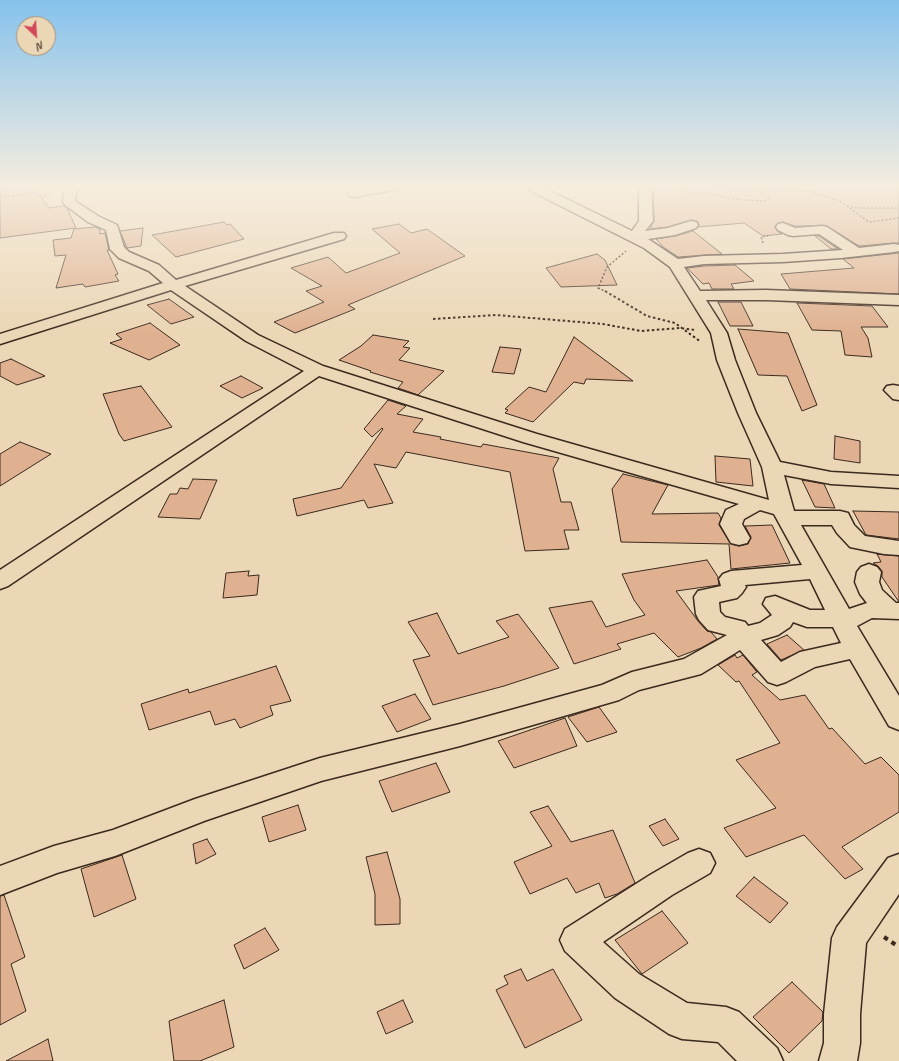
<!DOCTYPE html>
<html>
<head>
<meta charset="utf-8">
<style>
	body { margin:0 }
	#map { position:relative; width:899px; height:1061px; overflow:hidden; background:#ebd6b5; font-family:Caveat,sans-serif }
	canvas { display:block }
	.north { position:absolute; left:16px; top:16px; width:40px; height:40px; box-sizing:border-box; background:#ebd6b5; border:1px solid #a59179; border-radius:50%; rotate:155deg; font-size:11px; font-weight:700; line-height:16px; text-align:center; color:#3b2a1e }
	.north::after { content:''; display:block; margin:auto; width:14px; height:18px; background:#d1495b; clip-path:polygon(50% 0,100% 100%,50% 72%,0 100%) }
</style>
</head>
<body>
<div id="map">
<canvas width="899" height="1061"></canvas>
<div class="north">N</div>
</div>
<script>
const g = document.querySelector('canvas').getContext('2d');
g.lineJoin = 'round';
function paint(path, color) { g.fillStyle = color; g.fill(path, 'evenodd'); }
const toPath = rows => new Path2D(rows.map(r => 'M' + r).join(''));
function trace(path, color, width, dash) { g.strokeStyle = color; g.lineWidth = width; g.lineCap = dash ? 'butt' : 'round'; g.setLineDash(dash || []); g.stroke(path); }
const building = toPath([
	[0,186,34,186,49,208,64,206,67,208,76,228,0,238,0,186],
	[714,186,899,186,899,243,894,243,859,246,827,226,795,226,783,222,778,223,775,226,777,231,782,234,763,236,744,223,698,227,699,224,697,221,691,220,668,227,651,229,651,226,654,221,653,187,714,186],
	[224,222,227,225,230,224,244,239,176,257,152,235,224,222],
	[399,224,411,233,427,229,465,256,348,305,355,309,295,333,274,322,324,302,306,291,322,286,291,268,328,257,346,273,400,253,372,229,399,224],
	[95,227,100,229,100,234,105,233,109,250,107,250,118,274,115,275,119,281,85,287,83,284,56,288,66,255,55,256,53,240,71,238,74,229,95,227],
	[143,228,141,246,127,248,120,231,143,228],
	[693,231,722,254,678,257,663,247,656,239,675,236,693,231],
	[815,236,819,236,838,249,831,249,815,236],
	[899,253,899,294,790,289,781,274,854,268,843,259,899,253],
	[597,254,605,260,617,285,561,287,546,268,597,254],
	[735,265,754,281,731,284,734,289,712,289,709,283,703,284,687,268,704,266,735,265],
	[169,299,194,317,171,324,147,305,169,299],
	[718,302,741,302,753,326,730,326,718,302],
	[797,303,872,306,888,327,861,327,868,338,872,357,845,355,841,331,812,330,797,303],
	[150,323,180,345,149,360,110,343,122,339,116,334,150,323],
	[738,329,788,333,817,405,802,411,787,376,758,375,738,329],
	[373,335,409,341,403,347,410,348,399,360,444,371,418,395,398,388,403,382,370,372,371,371,339,360,361,346,373,335],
	[574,337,633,381,586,379,584,384,574,382,533,422,505,413,508,410,505,409,529,387,546,392,574,337],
	[500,347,521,349,514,374,492,372,500,347],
	[11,359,45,376,17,385,0,376,0,363,11,359],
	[241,376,263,388,242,398,220,386,241,376],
	[141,386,172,427,124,441,119,434,103,394,141,386],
	[388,400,406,406,397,414,423,419,413,432,441,437,440,439,481,447,483,444,559,458,553,469,561,502,571,502,579,530,564,530,569,549,525,551,510,472,406,452,396,468,374,464,393,503,368,508,364,500,297,516,293,499,341,488,383,429,382,428,372,437,364,429,388,400],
	[835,436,860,441,860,463,834,459,835,436],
	[20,442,51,454,0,486,0,454,20,442],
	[715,456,750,459,753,486,716,482,715,456],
	[623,474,668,485,652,514,718,513,721,518,719,525,731,544,739,546,748,544,751,537,745,526,772,525,790,563,731,569,729,544,621,542,612,489,623,474],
	[193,479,217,480,200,519,158,517,170,494,177,494,180,488,188,489,193,479],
	[802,480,824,484,835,508,815,507,802,480],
	[853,511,899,512,899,539,866,535,853,511],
	[877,554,899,556,899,602,882,577,882,571,878,566,873,563,881,562,877,554],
	[707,560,718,577,719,585,676,591,698,621,707,631,711,632,717,639,701,648,678,657,654,633,617,644,621,649,574,664,549,608,592,601,606,627,645,615,634,600,622,574,707,560],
	[249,571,248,576,259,575,257,595,223,598,226,573,249,571],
	[437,613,458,654,509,637,496,621,518,614,559,668,504,686,433,705,413,660,430,656,408,622,437,613],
	[787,635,804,650,781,660,767,644,787,635],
	[735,655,737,658,743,655,757,672,752,675,780,700,805,695,829,729,832,728,865,764,881,757,899,775,899,812,842,847,863,869,845,879,804,835,746,857,724,828,776,808,736,760,780,743,739,681,736,682,718,665,735,655],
	[276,666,291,701,270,706,273,715,240,728,235,719,215,725,210,711,149,730,141,704,188,689,189,693,276,666],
	[415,694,431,719,397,732,382,706,415,694],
	[599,707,617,732,587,742,568,717,599,707],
	[565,718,577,746,514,768,498,741,565,718],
	[436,763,450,792,392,812,379,781,436,763],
	[298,805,306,830,269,842,262,817,298,805],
	[548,806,571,842,613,830,635,883,617,894,605,898,599,883,576,893,567,878,530,894,514,862,552,846,530,812,548,806],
	[665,819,679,839,663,846,649,826,665,819],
	[207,839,216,854,196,864,193,844,207,839],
	[387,852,400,899,400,924,375,925,375,894,366,857,387,852],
	[122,855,136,899,94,917,81,869,122,855],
	[754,877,788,903,770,923,736,896,754,877],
	[4,895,25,957,11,964,26,1011,0,1025,0,896,4,895],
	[662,911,688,943,642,974,615,940,662,911],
	[265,928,279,950,244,969,234,945,265,928],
	[521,969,527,981,553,969,582,1020,525,1048,496,990,508,984,504,976,521,969],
	[792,982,823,1012,822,1021,789,1053,753,1017,792,982],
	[224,1000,234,1047,200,1061,174,1061,169,1021,224,1000],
	[403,1000,413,1022,386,1034,377,1012,403,1000],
	[48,1039,53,1061,6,1061,48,1039]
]);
paint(building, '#dfb190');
trace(building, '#3b2a1e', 1);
const minor = toPath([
	[70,186,83,186,76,193,75,201,98,216,117,225,124,247,129,252,159,265,176,280,334,233,344,233,346,236,344,239,185,286,258,335,323,366,537,434,769,500,762,467,738,413,717,360,711,333,670,267,644,248,527,189,525,186,540,186,632,231,639,221,639,186,651,186,653,221,645,231,668,228,691,221,696,222,698,225,696,228,675,235,648,239,678,259,704,256,783,254,843,250,819,234,793,236,788,235,778,230,776,227,778,224,783,223,795,228,822,226,827,227,859,248,894,244,899,245,899,251,894,252,841,258,783,262,704,264,684,267,700,291,766,290,899,295,899,305,766,300,706,300,727,333,735,360,756,413,780,462,831,472,899,476,899,488,831,484,784,475,794,511,840,511,848,513,854,525,865,536,899,541,899,555,884,554,850,547,837,533,832,525,801,525,849,609,867,603,860,594,855,582,857,572,861,567,869,564,877,567,881,572,879,582,882,590,896,603,899,603,899,619,872,618,857,626,899,696,899,730,889,726,850,659,815,667,786,682,777,685,768,682,740,650,701,674,639,690,619,700,460,746,321,781,204,821,115,856,57,873,0,895,0,866,54,846,113,830,195,799,320,758,460,724,602,685,632,672,684,659,727,635,708,630,699,620,696,614,694,597,698,591,721,586,719,579,723,574,731,571,802,565,774,514,760,510,744,519,742,524,750,538,747,543,739,545,731,543,720,524,726,510,739,504,523,442,319,376,8,586,0,589,0,570,304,371,246,341,171,290,0,344,0,334,163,283,149,271,119,258,110,249,106,230,88,222,65,205,63,202,64,192,70,186],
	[810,579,825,610,810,610,775,596,766,598,763,604,772,615,760,623,748,626,745,622,725,617,720,612,719,602,737,598,742,593,746,587,745,585,810,579],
	[793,622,807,627,833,627,841,643,800,652,781,662,761,640,778,635,790,627,793,622],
	[376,186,401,186,399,189,395,190,354,197,350,196,348,193,350,190,376,186],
	[893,385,899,386,899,400,893,399,884,390,887,386,893,385],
	[699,849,710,853,715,863,710,873,672,895,603,942,639,974,687,1003,726,1007,739,1012,777,1048,783,1061,737,1061,718,1042,682,1039,669,1034,615,998,565,951,560,940,565,929,650,875,688,853,699,849],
	[899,854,899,894,866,943,860,1014,860,1043,857,1061,819,1061,824,1043,824,1014,832,938,837,927,888,858,899,854]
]);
trace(minor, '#3b2a1e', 3);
trace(toPath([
	[675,186,678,189,689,193,707,193,732,199,764,201,771,197],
	[678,186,695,188,808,191,840,201,869,222,899,218],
	[756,190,771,197],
	[33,193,46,186],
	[0,197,33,193,51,197],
	[847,206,857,208,899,208],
	[763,243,761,237,768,236],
	[607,292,598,288,607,267,626,251]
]), '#3b2a1e', 1.5, [2, 2]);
trace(toPath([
	[605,291,647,316,675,323,701,342],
	[433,319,496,315,603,324,641,331,680,328,695,330]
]), '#3b2a1e', 2, [2.5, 2.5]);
trace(toPath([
	[884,937,899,947]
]), '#3b2a1e', 4, [4.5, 4.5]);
paint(minor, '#ebd6b5');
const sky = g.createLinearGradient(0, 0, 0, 334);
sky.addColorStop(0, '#86c2ed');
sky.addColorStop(0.56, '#f6edde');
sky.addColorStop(1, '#f6edde00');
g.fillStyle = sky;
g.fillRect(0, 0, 899, 334);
</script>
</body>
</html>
